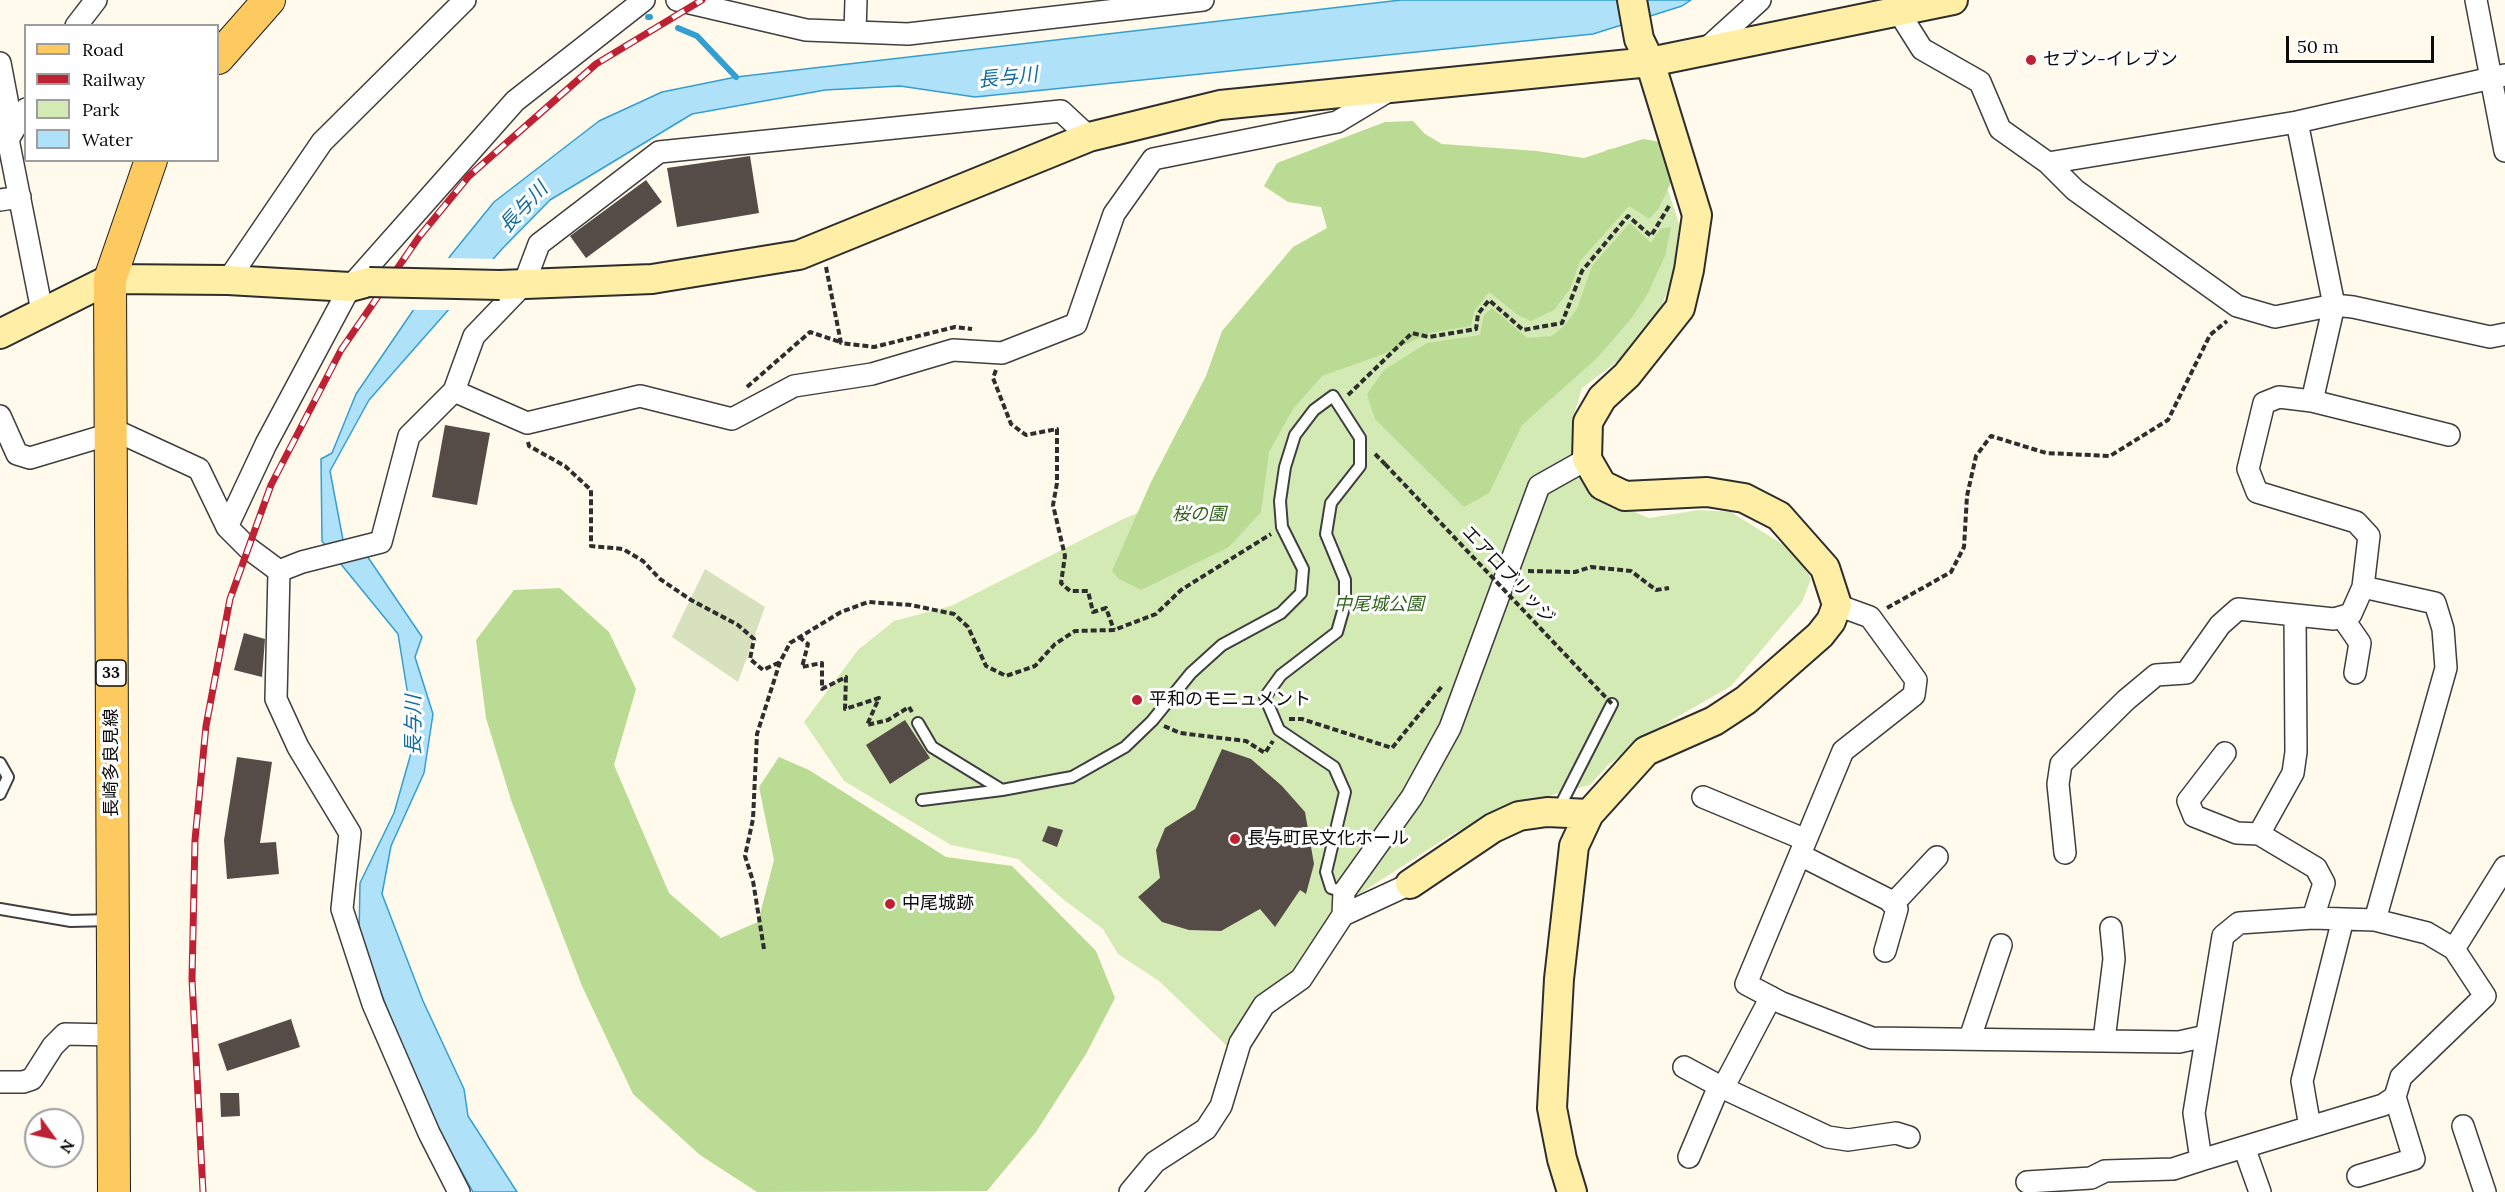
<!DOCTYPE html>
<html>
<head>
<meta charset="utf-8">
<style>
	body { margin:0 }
	#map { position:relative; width:2505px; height:1192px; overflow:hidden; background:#fffaeb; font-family:Lora,serif }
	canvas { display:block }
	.legend { position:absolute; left:24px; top:24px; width:195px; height:138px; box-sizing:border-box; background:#fff; border:2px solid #9e9e9e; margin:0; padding:8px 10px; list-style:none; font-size:18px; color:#0c0c0c }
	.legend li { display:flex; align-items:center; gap:12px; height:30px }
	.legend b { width:30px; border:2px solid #9e9e9e }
	.north { position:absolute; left:24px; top:1108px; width:60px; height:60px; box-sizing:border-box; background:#fff; border:2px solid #9e9e9e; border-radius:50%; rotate:123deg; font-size:16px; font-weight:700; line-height:24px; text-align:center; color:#0c0c0c }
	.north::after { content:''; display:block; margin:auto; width:21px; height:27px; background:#bf2134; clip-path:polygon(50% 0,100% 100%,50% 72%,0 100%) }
	.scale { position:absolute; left:2286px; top:36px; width:148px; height:27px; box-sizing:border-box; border:3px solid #0c0c0c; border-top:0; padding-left:8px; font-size:18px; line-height:21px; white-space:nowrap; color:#0c0c0c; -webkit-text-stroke:4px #fff; paint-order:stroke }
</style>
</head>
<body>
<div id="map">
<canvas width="2505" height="1192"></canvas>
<ul class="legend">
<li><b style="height:8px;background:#fcca5e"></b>Road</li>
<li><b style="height:8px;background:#bf2134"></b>Railway</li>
<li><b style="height:16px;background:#d4eab4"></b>Park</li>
<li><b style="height:16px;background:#afe2f8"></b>Water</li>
</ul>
<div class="north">N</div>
<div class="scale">50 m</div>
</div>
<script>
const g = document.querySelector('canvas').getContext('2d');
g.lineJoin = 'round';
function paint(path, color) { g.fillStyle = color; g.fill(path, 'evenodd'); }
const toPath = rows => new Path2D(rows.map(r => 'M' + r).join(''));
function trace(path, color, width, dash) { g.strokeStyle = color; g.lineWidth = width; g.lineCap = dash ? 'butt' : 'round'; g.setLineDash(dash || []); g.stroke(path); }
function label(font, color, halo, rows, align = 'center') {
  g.font = font + ' Lora,"Noto Sans JP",serif'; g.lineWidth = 6; g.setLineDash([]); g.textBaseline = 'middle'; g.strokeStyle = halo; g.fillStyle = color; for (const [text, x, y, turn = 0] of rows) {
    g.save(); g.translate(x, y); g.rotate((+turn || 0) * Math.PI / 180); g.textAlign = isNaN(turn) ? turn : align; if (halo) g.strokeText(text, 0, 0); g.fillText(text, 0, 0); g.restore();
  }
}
paint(toPath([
	[1648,146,1668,190,1686,245,1652,329,1619,360,1582,388,1572,421,1572,455,1585,481,1610,502,1649,518,1699,510,1731,512,1796,553,1811,579,1802,602,1731,686,1670,721,1608,765,1590,785,1561,792,1454,833,1356,896,1304,952,1285,1001,1228,1047,1159,981,1118,954,1103,929,1064,900,1018,859,951,845,844,781,804,722,858,650,894,621,951,606,1121,520,1159,504,1588,163,1608,149]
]), '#d4eab4');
paint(toPath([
	[1413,121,1425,134,1442,144,1537,151,1584,158,1643,139,1660,142,1674,176,1659,208,1649,219,1629,206,1580,261,1570,289,1554,310,1531,321,1518,315,1489,292,1474,312,1471,326,1429,333,1392,351,1322,376,1293,409,1269,452,1261,512,1229,547,1141,590,1119,579,1112,571,1151,482,1206,376,1222,331,1293,247,1327,228,1321,207,1288,202,1264,186,1277,163,1385,122],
	[1630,223,1651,243,1660,229,1671,227,1665,256,1647,295,1630,320,1597,358,1522,425,1489,493,1464,507,1375,419,1367,394,1384,370,1427,343,1480,335,1484,315,1492,308,1527,338,1552,336,1564,326,1577,309,1592,266],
	[560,588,609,632,636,689,614,765,669,893,721,938,758,922,774,860,759,787,779,757,809,770,946,857,1012,866,1096,951,1115,998,1086,1054,1036,1132,987,1191,757,1192,700,1155,633,1094,582,986,511,800,486,718,476,640,514,590]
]), '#b9db93');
paint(toPath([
	[705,569,765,607,738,682,672,637]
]), '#d8e1bd');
const water = toPath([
	[1401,0,1691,0,1682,6,1593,34,975,97,900,86,825,90,692,114,550,200,502,249,369,400,330,471,343,540,363,550,422,637,415,657,433,714,424,773,391,846,382,894,423,1001,464,1089,468,1116,517,1192,473,1192,425,1106,359,936,360,883,394,813,415,739,398,634,322,541,321,459,332,453,356,394,451,255,494,202,599,121,662,92,736,77,1401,0]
]);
paint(water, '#afe2f8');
trace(water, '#349ed0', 1.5);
paint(toPath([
	[445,258,497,259,452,310,410,310]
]), '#fffaeb');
trace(toPath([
	[648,17,650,17],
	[678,28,697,36,736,77]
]), '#349ed0', 6);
paint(toPath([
	[750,156,759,213,677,227,667,168],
	[646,180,662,202,586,258,570,236],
	[445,425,490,433,477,505,432,497],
	[244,633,265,639,262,677,234,670],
	[905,720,930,758,890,784,866,745],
	[1222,749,1251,759,1282,786,1305,812,1314,864,1306,894,1300,890,1275,927,1260,909,1221,931,1189,930,1162,922,1138,897,1160,878,1156,850,1165,828,1195,809],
	[237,757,272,762,260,843,276,842,279,874,227,879,224,840],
	[1048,826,1063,830,1057,847,1042,841],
	[291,1019,300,1047,227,1071,218,1044],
	[220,1093,239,1093,240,1116,221,1117]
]), '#554c48');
const lane = toPath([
	[918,723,932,747,1002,790],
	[0,763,8,777,0,794],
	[922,800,1002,790,1072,777,1125,747,1152,721,1191,673,1222,645,1281,613,1301,593,1303,569,1282,527,1280,501,1285,467,1295,435,1314,410,1333,396,1360,438,1360,466,1331,503,1326,534,1345,580,1345,604,1337,632,1281,675,1265,697,1279,730,1334,767,1345,792,1326,872,1331,888,1344,892],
	[1557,812,1612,704],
	[0,909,71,921,110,920]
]);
const street = toPath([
	[677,0,806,30,908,34,1203,0],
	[2476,0,2505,151],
	[1898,11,1922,49,1980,82,2000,129,2048,163,2075,190,2237,306,2275,317,2334,305,2353,307,2490,337,2505,334],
	[76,26,96,0],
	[855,32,856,0],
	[1705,50,1760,0],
	[0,63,8,105,8,139,42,311],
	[9,138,26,109],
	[2048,163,2297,122,2505,75],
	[0,200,20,197],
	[228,280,322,142,465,0],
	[454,391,474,336,524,284,539,244,659,152,1061,111,1089,137],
	[2312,401,2449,435],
	[0,416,17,454,30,458,110,434],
	[110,428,199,469,227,527,248,548,279,571],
	[227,527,266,444,350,287,515,101,644,0],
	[279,571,302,562,381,542,409,436,454,391,527,423,640,396,732,419,794,386,872,374,953,350,1002,353,1076,324,1114,214,1153,159,1337,122,1390,90],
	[279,571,276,699,298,747,350,833,342,909,373,1004,429,1133,459,1192],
	[2363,587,2435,603,2443,629,2446,668,2375,920],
	[1837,605,1870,617,1916,680,1914,695,1843,751,1746,984,1782,1003,1872,1038,2179,1042,2206,1036],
	[2295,615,2296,752,2293,773,2259,834,2316,868,2324,883,2313,918],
	[2342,617,2360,643,2355,673],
	[2225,753,2188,801,2194,816,2237,833,2259,834],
	[1703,797,1806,840],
	[2065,853,2058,784,2061,764,2126,700,2156,675,2186,673,2220,625,2238,609,2334,619,2351,614,2363,587,2369,536,2356,522,2257,492,2248,469,2264,403,2279,397,2312,401,2334,305,2297,122],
	[1800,855,1889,900,1897,909,1885,951],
	[1893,904,1937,857],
	[1343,915,1344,892,1412,797,1450,728,1539,486,1587,459],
	[2313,918,2375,920,2427,933,2454,949,2485,996,2401,1077,2395,1097,2383,1105,2201,1160,2194,1113,2223,936,2239,923,2313,918],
	[2454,949,2505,867],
	[1970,1038,2001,945],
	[2104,1040,2114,959,2111,928],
	[1684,1067,1723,1088,1771,997],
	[0,1082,23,1082,32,1079,53,1046,65,1034,114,1035],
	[1723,1088,1828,1137,1848,1140,1896,1133,1909,1137],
	[2463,1126,2485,1192],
	[2310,1127,2302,1081,2343,919],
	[2244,1147,2260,1192],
	[1689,1157,1719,1086],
	[2358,1176,2414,1159,2395,1097],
	[2027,1182,2091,1178,2105,1171,2173,1169,2201,1160],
	[1130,1192,1155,1162,1206,1129,1221,1106,1240,1043,1264,1005,1301,979,1343,915,1410,884]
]);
const secondary = toPath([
	[500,285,652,279,799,255,1089,137,1220,105,1650,62,1953,0],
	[0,334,110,279,228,280,350,287,369,282],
	[1410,884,1493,828,1519,816,1547,812,1589,814,1646,751,1714,721,1746,700,1820,635,1831,621,1837,605,1825,568,1779,516,1744,498,1707,492,1625,496,1602,485,1587,459,1588,422,1602,398,1627,375,1680,308,1689,270,1697,215,1650,62,1639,39,1632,0],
	[1572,1192,1562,1159,1552,1108,1559,979,1574,846,1589,814]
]);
const primary = toPath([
	[218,58,269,0],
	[114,1192,110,279,151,160]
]);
trace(lane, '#3f3f3f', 14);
trace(street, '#3f3f3f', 24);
trace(secondary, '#2e2e2e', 32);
trace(primary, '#1d1d1d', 34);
trace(toPath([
	[826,267,841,343,874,347,955,327,972,329],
	[996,370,993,378,1011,424,1026,435,1057,429,1057,483,1053,505,1065,556,1061,583,1070,591,1088,591,1093,612,1106,608,1114,630],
	[747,387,810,332,840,342],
	[1348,395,1412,333,1429,337,1476,329,1478,314,1489,300,1523,330,1562,323,1582,271,1628,216,1651,236,1669,206],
	[528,442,529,446,565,466,591,490,591,546,623,549,643,561,660,579,691,600,738,625,754,639,750,659,763,670,780,662],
	[1375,454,1385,464],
	[1528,571,1575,572,1591,567,1631,571,1656,590,1669,588],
	[1887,608,1951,572,1964,547,1967,496,1976,456,1991,436,2046,453,2110,456,2168,420,2210,335,2227,321],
	[799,637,808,644,802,667,822,663,822,689,846,677,845,709,879,698,867,725,888,720,909,707,912,712],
	[1289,719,1302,719,1392,748,1443,685],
	[1164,726,1180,733,1246,741,1265,753,1273,741],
	[764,949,753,881,745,856,753,819,757,734,780,662,790,643,841,612,868,602,911,605,954,614,968,627,986,666,1006,676,1035,666,1055,644,1075,631,1114,630,1156,614,1181,590,1271,534]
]), '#2e2e2e', 4, [6, 3]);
trace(lane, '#fff', 10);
trace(street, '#fff', 21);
trace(secondary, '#ffefa6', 28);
trace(primary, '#fcca5e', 32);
const rail = toPath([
	[203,1192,192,979,195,840,206,726,230,599,271,485,341,350,419,237,469,176,596,64,702,0]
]);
trace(rail, '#bf2134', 7);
trace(rail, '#fff', 4.5, [14]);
const secondaryBridge = toPath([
	[369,282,500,285]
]);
trace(secondaryBridge, '#2e2e2e', 32, []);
trace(toPath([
	[1385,464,1612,704]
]), '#2e2e2e', 4, [6, 3]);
trace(secondaryBridge, '#ffefa6', 28);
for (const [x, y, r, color] of [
	[2031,60,6,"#bf2134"],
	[1137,700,6,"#bf2134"],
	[1235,839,6,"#bf2134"],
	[890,904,6,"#bf2134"]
]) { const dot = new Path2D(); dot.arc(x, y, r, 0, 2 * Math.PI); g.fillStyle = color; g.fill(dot); trace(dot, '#fff', 2); }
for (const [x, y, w] of [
	[111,673,30]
]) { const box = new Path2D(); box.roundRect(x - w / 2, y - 13, w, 26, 4.5); g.fillStyle = '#fff'; g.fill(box); trace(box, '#0c0c0c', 1.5); }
label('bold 16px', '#0c0c0c', null, [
	["33",111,673]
]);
label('18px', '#0c0c0c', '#fff', [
	["セブン-イレブン",2043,60],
	["平和のモニュメント",1149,700],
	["長与町民文化ホール",1247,839],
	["中尾城跡",902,904]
], 'left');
label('italic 18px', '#30651b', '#fff', [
	["桜の園",1199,515],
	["中尾城公園",1379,605]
]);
label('18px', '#0c0c0c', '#fff', [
	["エアロブリッジ",1508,575,47],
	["長崎多良見線",112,763,-90]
]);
label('italic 20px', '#136da0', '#fff', [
	["長与川",1008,78,-6],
	["長与川",524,208,-47],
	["長与川",414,725,-90]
]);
</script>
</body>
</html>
